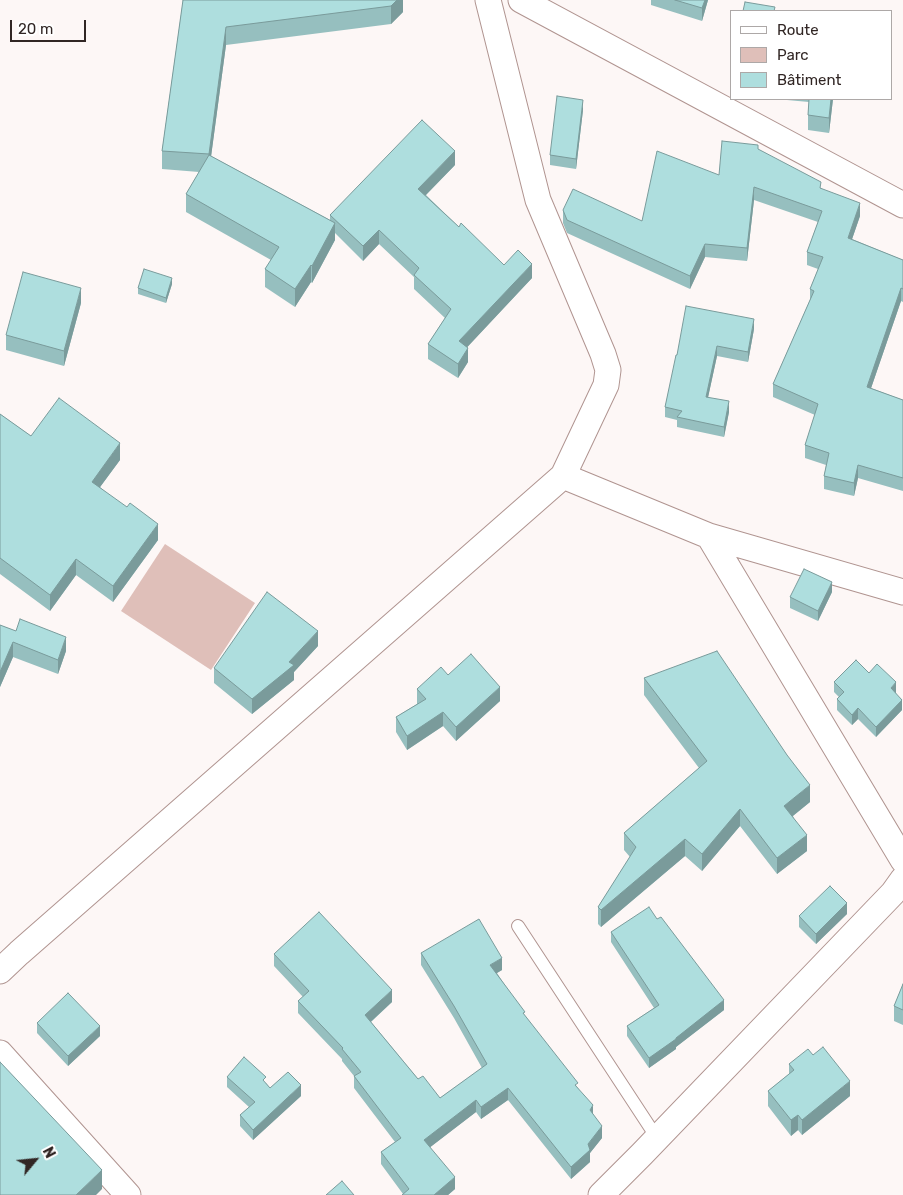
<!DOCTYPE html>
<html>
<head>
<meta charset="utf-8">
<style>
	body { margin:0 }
	#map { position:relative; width:903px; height:1195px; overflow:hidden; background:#fdf7f6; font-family:Rubik,sans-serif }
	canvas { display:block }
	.legend { position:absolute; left:730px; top:10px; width:162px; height:90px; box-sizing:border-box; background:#fff; border:1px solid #ada8a7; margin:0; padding:6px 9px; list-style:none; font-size:15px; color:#312624 }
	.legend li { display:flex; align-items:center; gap:10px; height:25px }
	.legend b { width:25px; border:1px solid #ada8a7 }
	.north { position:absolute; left:10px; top:1135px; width:50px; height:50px; -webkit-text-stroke:4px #fff; paint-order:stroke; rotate:62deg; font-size:14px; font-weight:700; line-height:20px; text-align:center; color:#312624 }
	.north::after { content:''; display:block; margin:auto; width:18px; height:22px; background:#312624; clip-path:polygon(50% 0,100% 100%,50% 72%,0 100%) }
	.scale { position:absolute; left:10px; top:20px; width:76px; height:22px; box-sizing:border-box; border:2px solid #312624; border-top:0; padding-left:6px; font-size:15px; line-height:18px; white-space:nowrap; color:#312624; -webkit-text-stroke:4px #fff; paint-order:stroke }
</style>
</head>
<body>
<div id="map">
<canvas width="903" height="1195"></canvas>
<ul class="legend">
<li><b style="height:6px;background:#fff"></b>Route</li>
<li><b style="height:14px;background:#dfbfb9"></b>Parc</li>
<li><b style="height:14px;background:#aedede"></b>Bâtiment</li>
</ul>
<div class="north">N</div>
<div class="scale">20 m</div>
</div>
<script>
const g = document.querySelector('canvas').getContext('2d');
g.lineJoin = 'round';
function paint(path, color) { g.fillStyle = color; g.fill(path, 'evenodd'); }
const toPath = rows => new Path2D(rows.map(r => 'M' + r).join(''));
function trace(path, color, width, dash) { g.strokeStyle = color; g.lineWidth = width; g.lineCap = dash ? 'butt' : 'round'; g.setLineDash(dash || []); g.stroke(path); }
paint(toPath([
	[165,544,255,603,211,670,121,611]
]), '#dfbfb9');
const service = toPath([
	[518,926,657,1138]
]);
const minor = toPath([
	[521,0,903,205],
	[563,476,709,536,903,592],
	[709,536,903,860],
	[0,971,19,953,563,476,606,385,608,370,603,354,538,200,488,0],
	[0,1053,128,1195],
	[601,1195,642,1154,893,893,903,879]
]);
trace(service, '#b09490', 14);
trace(minor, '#b09490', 27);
trace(service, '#fff', 12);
trace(minor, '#fff', 25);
paint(toPath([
	[183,0,403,0,403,12,391,24,226,45,211,156,330,220,330,215,455,165,426,195,459,227,504,265,532,278,467,347,468,362,458,378,428,359,428,344,445,318,414,289,414,277,379,244,363,261,335,233,335,240,312,283,311,282,295,307,265,287,265,269,271,260,186,212,186,194,199,172,162,169,162,151],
	[651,0,708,0,702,21,651,5],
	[776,99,833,99,829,133,808,130,808,115,809,102],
	[583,110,576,169,550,165,550,155],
	[758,149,821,188,860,216,852,239,903,260,903,302,901,301,871,388,903,400,903,491,858,478,854,496,824,489,824,476,826,465,805,458,805,445,815,415,773,397,773,384,810,300,810,289,818,269,807,265,807,252,818,222,754,200,747,261,705,257,690,289,567,233,563,223,563,210,642,221,719,175],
	[172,284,166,303,138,294,138,288],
	[81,303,64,366,6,350,6,335],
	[754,329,748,362,717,356,708,397,729,412,724,437,677,427,677,420,665,417,665,407,677,355],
	[0,414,31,436,120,460,100,487,158,540,113,602,76,575,50,611,0,574],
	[832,592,818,621,790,608,790,597],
	[0,625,66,651,58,674,13,657,0,687],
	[318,646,294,672,294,680,252,714,214,683,214,668],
	[869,673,896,693,902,710,876,737,858,719,852,725,837,710,837,699,839,697,834,692,834,682],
	[448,675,500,701,456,741,443,726,407,750,396,732,396,717,417,704,417,689],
	[644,678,810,802,793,816,807,851,777,874,740,826,702,871,685,856,601,927,598,924,598,907,630,857,624,850,624,833,699,768,644,695],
	[847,914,816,944,799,927,799,916],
	[657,919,724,1010,676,1047,676,1049,649,1068,627,1036,627,1026,654,1008,611,942,611,932],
	[421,953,502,970,497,973,525,1016,578,1088,593,1114,602,1138,590,1153,590,1162,571,1179,508,1100,481,1119,476,1112,430,1147,455,1189,448,1195,402,1195,403,1194,381,1164,381,1152,395,1142,354,1088,354,1076,342,1061,342,1059,298,1013,298,1001,303,997,274,966,274,954,392,1002,371,1022,418,1079,440,1098,482,1068,454,1018,421,965],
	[903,984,903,1025,894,1021,894,1006],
	[37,1023,100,1036,68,1066,37,1033],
	[813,1055,850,1096,802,1135,798,1130,791,1136,768,1106,768,1091,789,1074,789,1064],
	[227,1077,266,1083,270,1088,301,1096,253,1140,240,1126,240,1115,249,1107,227,1087]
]), '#96bfbf');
paint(toPath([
	[397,0,403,0,403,12,391,24,391,6],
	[705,0,708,0,702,21,702,8],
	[226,27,226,45,209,172,209,154],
	[831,99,833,99,829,133,829,118],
	[583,100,583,110,576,169,576,159],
	[455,151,455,165,418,203,418,189],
	[754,187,754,200,747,261,747,248],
	[860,203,860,216,848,251,848,238],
	[335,223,335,240,312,283,312,266],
	[379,230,379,244,363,261,363,246],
	[705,244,705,257,690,289,690,276],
	[532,264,532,278,459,356,459,341],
	[311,265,311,282,295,307,295,289],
	[172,278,172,284,166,303,166,298],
	[81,288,81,303,64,366,64,351],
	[901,288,901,301,867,400,867,387],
	[754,319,754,329,748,362,748,352],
	[717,346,717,356,706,407,706,397],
	[468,348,468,362,458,378,458,364],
	[729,401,729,412,724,437,724,427],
	[120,443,120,460,92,498,92,482],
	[858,465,858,478,854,496,854,483],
	[158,524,158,540,113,602,113,586],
	[76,559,76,575,50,611,50,595],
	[832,582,832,592,818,621,818,611],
	[318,631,318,646,294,672,294,680,252,714,252,699,289,662],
	[66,637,66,651,58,674,58,660],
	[13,642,13,657,0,687,0,672],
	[896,682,896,693,891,699,891,688],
	[500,687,500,701,456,741,456,727],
	[902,700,902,710,876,737,876,727],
	[858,708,858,719,852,725,852,715],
	[443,712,443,726,407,750,407,736],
	[810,785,810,802,784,823,784,806],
	[740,809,740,826,702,871,702,854],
	[807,835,807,851,777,874,777,858],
	[685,839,685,856,601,927,601,910],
	[847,903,847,914,816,944,816,934],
	[502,958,502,970,490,977,490,965],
	[392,990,392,1002,365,1027,365,1015],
	[724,1000,724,1010,676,1047,676,1049,649,1068,649,1058],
	[100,1026,100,1036,68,1066,68,1056],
	[850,1081,850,1096,802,1135,802,1120],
	[301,1085,301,1096,253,1140,253,1130],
	[508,1088,508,1100,481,1119,481,1107],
	[476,1100,476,1112,424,1152,424,1140],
	[593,1105,593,1117,590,1110],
	[798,1115,798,1130,791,1136,791,1120],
	[602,1126,602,1138,590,1153,590,1162,571,1179,571,1167],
	[102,1170,102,1189,96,1195,76,1195],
	[455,1177,455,1189,448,1195,434,1195]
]), '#7a9b9b');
const building = toPath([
	[183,0,397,0,391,6,226,27,209,154,162,151,183,0],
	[675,0,705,0,702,8,675,0],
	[745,2,775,7,774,11,743,11,745,2],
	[557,96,583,100,576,159,550,155,557,96],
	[809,99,831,99,829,118,808,115,809,99],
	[422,120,455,151,418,189,459,227,461,223,504,265,518,250,532,264,459,341,468,348,458,364,428,344,451,309,414,275,419,268,379,230,363,246,330,215,422,120],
	[722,141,758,145,758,149,821,182,820,188,860,203,848,238,903,260,903,289,901,288,867,387,903,400,903,478,858,465,854,483,824,476,829,453,805,445,818,404,773,384,814,291,810,289,823,257,807,252,822,211,754,187,747,248,705,244,690,276,567,220,563,210,573,189,642,221,657,151,719,175,722,141],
	[209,155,335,223,312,266,311,265,295,289,265,269,279,247,186,194,209,155],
	[144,269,172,278,166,298,138,288,144,269],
	[23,272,81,288,64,351,6,335,23,272],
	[686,306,754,319,748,352,717,346,706,397,729,401,724,427,677,417,682,411,665,407,676,355,677,355,686,306],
	[59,398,120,443,92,482,127,507,130,503,158,524,113,586,76,559,50,595,0,558,0,414,31,436,59,398],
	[804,569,832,582,818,611,790,597,804,569],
	[267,592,318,631,289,662,294,665,252,699,214,668,267,592],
	[20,619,66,637,58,660,13,642,0,672,0,625,16,631,20,619],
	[717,651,787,755,810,785,784,806,807,835,777,858,740,809,702,854,685,839,601,910,598,907,636,847,624,833,707,761,644,678,717,651],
	[471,654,500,687,456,727,443,712,407,736,396,717,426,699,417,689,441,667,448,675,471,654],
	[856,660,869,673,877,664,896,682,891,688,902,700,876,727,858,708,852,715,837,699,844,692,834,682,856,660],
	[830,886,847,903,816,934,799,916,830,886],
	[649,907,657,919,661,917,724,1000,676,1038,676,1039,649,1058,627,1026,659,1005,611,932,649,907],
	[319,912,392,990,365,1015,418,1079,423,1076,440,1098,487,1064,454,1006,421,953,479,919,502,958,490,965,525,1012,523,1013,578,1083,575,1085,593,1105,590,1110,602,1126,588,1144,590,1150,571,1167,508,1088,481,1107,476,1100,424,1140,455,1177,434,1195,402,1195,409,1189,381,1152,401,1138,354,1076,361,1072,342,1049,343,1048,298,1001,309,991,274,954,319,912],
	[903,984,903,1010,894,1006,903,984],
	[68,993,100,1026,68,1056,37,1023,68,993],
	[823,1047,850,1081,802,1120,798,1115,791,1120,768,1091,794,1070,789,1064,808,1049,813,1055,823,1047],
	[244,1057,266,1077,263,1080,270,1088,288,1072,301,1085,253,1130,240,1115,255,1102,227,1077,244,1057],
	[0,1062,102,1170,76,1195,0,1195,0,1062],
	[342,1181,354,1195,326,1195,342,1181]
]);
paint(building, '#aedede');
trace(building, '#7a9b9b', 1);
</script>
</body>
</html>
